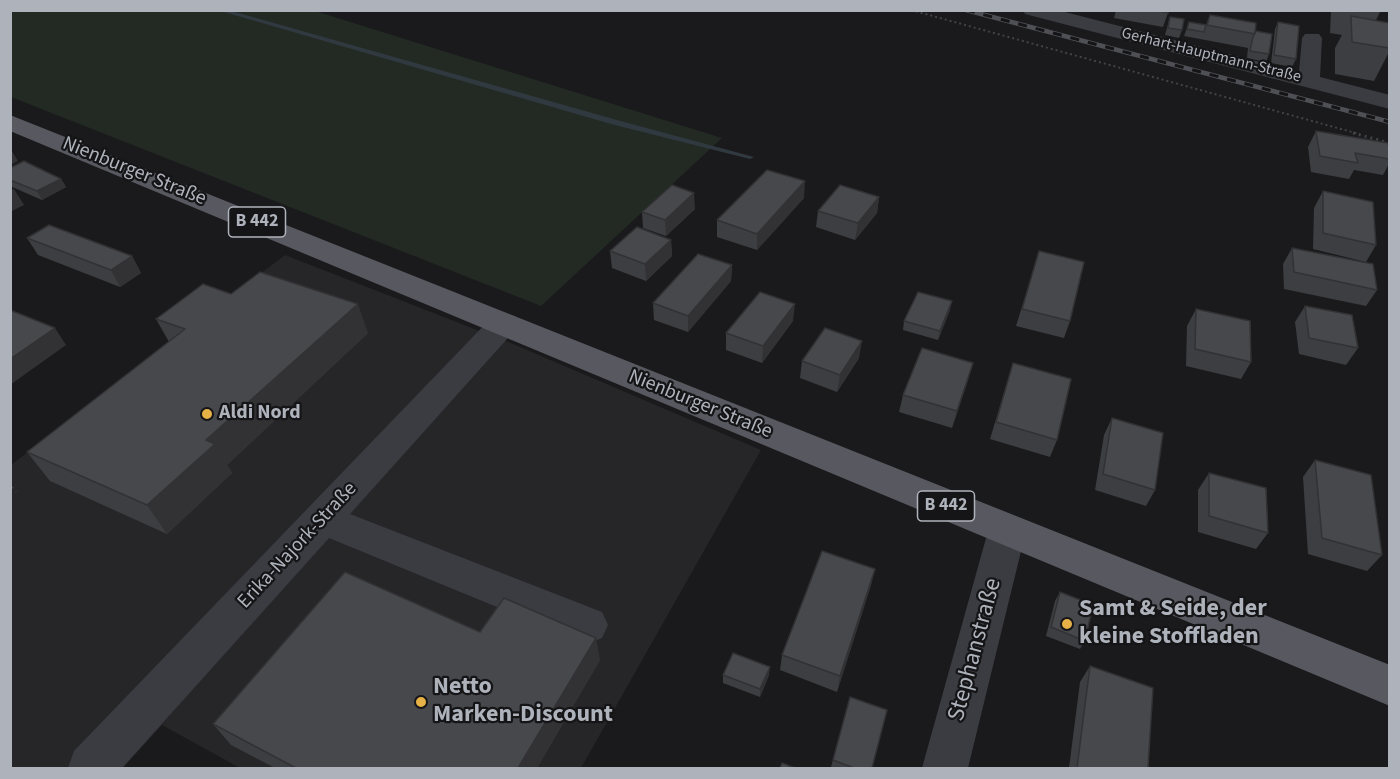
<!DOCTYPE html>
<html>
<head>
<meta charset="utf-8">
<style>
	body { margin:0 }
	#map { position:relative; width:1400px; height:779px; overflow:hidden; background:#1a1a1c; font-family:"Source Sans 3",sans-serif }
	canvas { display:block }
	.frame { position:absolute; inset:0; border:12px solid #aeb2bb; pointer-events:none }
</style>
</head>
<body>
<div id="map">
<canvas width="1400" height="779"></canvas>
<div class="frame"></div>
</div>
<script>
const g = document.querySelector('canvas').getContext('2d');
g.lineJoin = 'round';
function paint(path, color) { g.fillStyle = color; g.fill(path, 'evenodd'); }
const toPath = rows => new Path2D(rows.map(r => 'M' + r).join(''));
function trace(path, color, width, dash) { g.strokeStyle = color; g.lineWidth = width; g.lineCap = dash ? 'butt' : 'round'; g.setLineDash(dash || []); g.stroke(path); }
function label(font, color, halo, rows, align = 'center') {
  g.font = font + ' "Source Sans 3",sans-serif'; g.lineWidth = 4.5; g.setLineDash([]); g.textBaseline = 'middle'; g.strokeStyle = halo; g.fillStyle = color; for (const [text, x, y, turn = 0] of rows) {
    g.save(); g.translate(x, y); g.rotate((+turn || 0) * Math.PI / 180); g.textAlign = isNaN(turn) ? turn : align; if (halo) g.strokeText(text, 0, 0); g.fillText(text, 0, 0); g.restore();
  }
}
paint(toPath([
	[285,255,513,344,761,450,581,768,240,768,162,725,123,768,11,768,11,465]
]), '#262629');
paint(toPath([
	[10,11,315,11,722,138,541,306,11,97]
]), '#222a23');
paint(toPath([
	[217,10,228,10,617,120,754,157,750,159,611,124,217,10]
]), '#313940');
trace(toPath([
	[911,10,1359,134]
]), '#424348', 2, [2, 3]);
trace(toPath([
	[1353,133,1390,143]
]), '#424348', 3, [2, 4]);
trace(toPath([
	[10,487,16,492]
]), '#424348', 4, [3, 4.5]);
paint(toPath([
	[1023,10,1057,10,1299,72,1302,38,1305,34,1319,34,1322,38,1320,77,1390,95,1390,109,1025,14,1023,10],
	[504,313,515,316,519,323,515,330,350,514,602,612,608,625,602,638,587,644,329,538,122,768,68,768,74,751,493,316,504,313],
	[1007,515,1020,520,1026,531,968,768,922,768,988,531,994,520,1007,515]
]), '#3b3c41');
paint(toPath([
	[10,115,1390,665,1390,706,10,131,10,115]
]), '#585960');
const rail = toPath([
	[966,10,1390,122]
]);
trace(rail, '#4f5056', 4.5);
trace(rail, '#151517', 3, [9]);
paint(toPath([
	[1116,10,1169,10,1163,27,1114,18],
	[1331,10,1381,10,1376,20,1389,27,1389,52,1374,81,1335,74,1335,48,1342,35,1330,33],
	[1210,15,1255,31,1269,54,1266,62,1247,58,1248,48,1184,36,1189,22,1206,25],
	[1170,17,1182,30,1179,38,1165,35],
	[1278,22,1296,59,1292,67,1271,63,1275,29],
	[1316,131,1389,149,1389,164,1383,175,1354,170,1349,179,1311,172,1308,147],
	[10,168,61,179,66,187,42,200,10,186],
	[1323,191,1376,245,1366,262,1313,249,1314,208],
	[879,197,877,213,855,240,816,227,818,211],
	[804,198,757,250,717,237,717,220],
	[695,209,666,236,643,228,642,212],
	[27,238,132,256,141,273,120,287,38,255],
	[671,240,672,256,646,281,612,268,610,251],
	[1292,248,1377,290,1366,306,1284,289,1283,264],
	[732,265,731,281,688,332,654,320,653,303],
	[1034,268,1070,321,1064,338,1016,326],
	[231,294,368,333,227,465,232,473,167,534,50,481,27,452,169,342,156,319],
	[1305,306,1358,348,1346,365,1299,354,1295,322],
	[1196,309,1251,362,1241,379,1186,366,1187,326],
	[950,310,938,340,903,330,904,321],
	[793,321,762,363,726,350,726,333],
	[859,358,837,392,800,378,802,361],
	[1013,363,1057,440,1050,457,990,439],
	[968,380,952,428,899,412,903,395],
	[1112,418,1155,490,1146,506,1095,490,1104,435],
	[1315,460,1382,555,1367,571,1308,554,1303,477],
	[1209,473,1268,533,1256,549,1198,532,1198,490],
	[875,569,871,585,837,692,780,670,782,655],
	[1060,592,1085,641,1080,649,1046,636,1055,601],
	[480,632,600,660,537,768,275,768,231,745,213,724],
	[1090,666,1148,768,1069,768,1080,682],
	[723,675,769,675,760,697,723,683],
	[850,697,872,768,833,768,831,767]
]), '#3d3e41');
paint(toPath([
	[10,148,18,161,10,165],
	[61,179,66,187,42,200,37,191],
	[805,181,804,198,757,250,757,234],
	[14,189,24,205,10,212,10,190],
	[694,193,695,209,666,236,665,220],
	[879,197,877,213,855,240,858,223],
	[671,240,672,256,646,281,645,264],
	[132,256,141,273,120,287,111,270],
	[732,265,731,281,688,332,688,316],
	[952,301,950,310,938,340,940,331],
	[358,304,368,333,227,465,232,473,167,534,147,505,206,440],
	[795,304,793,321,762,363,763,346],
	[55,328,66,345,10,385,10,359],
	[862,341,859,358,837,392,840,375],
	[973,363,968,380,952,428,957,411],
	[875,569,871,585,837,692,840,676],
	[596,638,600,660,537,768,518,768],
	[770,667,769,675,760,697,760,689]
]), '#323235');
const building = toPath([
	[1156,10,1169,10,1168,13,1156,10],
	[1210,15,1256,23,1255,34,1207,25,1210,15],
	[1351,16,1389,23,1389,48,1352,42,1351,16],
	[1170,17,1184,19,1182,30,1168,28,1170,17],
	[1189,22,1206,25,1204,32,1187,29,1189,22],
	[1278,22,1299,26,1296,59,1274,55,1278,22],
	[1255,31,1272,34,1269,54,1250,51,1252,41,1255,31],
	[1316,131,1388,143,1389,149,1389,159,1355,153,1358,163,1320,156,1316,131],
	[24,161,61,179,37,191,10,180,10,168,24,161],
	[767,170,805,181,757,234,717,220,767,170],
	[672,185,694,193,665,220,642,212,672,185],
	[840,185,879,197,858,223,818,211,840,185],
	[1323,191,1373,202,1376,245,1323,233,1323,191],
	[49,225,132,256,111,270,27,238,49,225],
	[637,227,671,240,645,264,610,251,637,227],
	[1292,248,1373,264,1377,290,1294,272,1292,248],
	[1039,251,1084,262,1070,321,1022,309,1039,251],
	[698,254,732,265,688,316,653,303,698,254],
	[260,272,358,304,206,440,215,444,147,505,27,452,185,329,156,319,203,284,231,294,260,272],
	[760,292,795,304,763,346,726,333,760,292],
	[918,292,952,301,940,331,904,321,918,292],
	[1305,306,1352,315,1358,348,1309,338,1305,306],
	[1196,309,1250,321,1251,362,1195,349,1196,309],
	[10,310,55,328,10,359,10,310],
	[825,328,862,341,840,375,802,361,825,328],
	[922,348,973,363,957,411,903,395,922,348],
	[1013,363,1071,379,1057,440,996,422,1013,363],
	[1112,418,1163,433,1155,490,1103,474,1112,418],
	[1315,460,1371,475,1382,555,1322,538,1315,460],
	[1209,473,1266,488,1268,533,1209,516,1209,473],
	[822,551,875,569,840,676,782,655,822,551],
	[345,572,480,632,504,598,596,638,518,768,296,768,213,724,345,572],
	[1060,592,1093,605,1085,641,1051,627,1060,592],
	[733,653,770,667,760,689,723,675,733,653],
	[1090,666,1153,688,1148,768,1077,768,1090,666],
	[850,697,887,710,872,768,854,768,833,760,850,697],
	[782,763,795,768,780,768,782,763]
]);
paint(building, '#47484c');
trace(building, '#323235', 1.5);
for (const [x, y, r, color] of [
	[207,414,6,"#e6b248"],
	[1067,624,6,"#e6b248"],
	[421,702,6,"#e6b248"]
]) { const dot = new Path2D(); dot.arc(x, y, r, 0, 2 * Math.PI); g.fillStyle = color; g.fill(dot); trace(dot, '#151517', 2); }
label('16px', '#aeb2bb', '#151517', [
	["Gerhart-Hauptmann-Straße",1211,56,14]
]);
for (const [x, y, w] of [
	[257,222,57],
	[946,506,57]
]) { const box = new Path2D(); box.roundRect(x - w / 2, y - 15, w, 30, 4.5); g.fillStyle = '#151517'; g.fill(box); trace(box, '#aeb2bb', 1.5); }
label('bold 18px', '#aeb2bb', null, [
	["B 442",257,222],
	["B 442",946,506]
]);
label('20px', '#aeb2bb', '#151517', [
	["Nienburger Straße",134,172,22],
	["Nienburger Straße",700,405,22],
	["Erika-Najork-Straße",298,546,-47]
]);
label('bold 20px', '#aeb2bb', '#151517', [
	["Aldi Nord",219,414]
], 'left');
label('bold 24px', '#aeb2bb', '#151517', [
	["Samt & Seide, der",1079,610],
	["kleine Stoffladen",1079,638],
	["Netto",433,688],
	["Marken-Discount",433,716]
], 'left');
label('24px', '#aeb2bb', '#151517', [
	["Stephanstraße",976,650,-75]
]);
</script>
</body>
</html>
